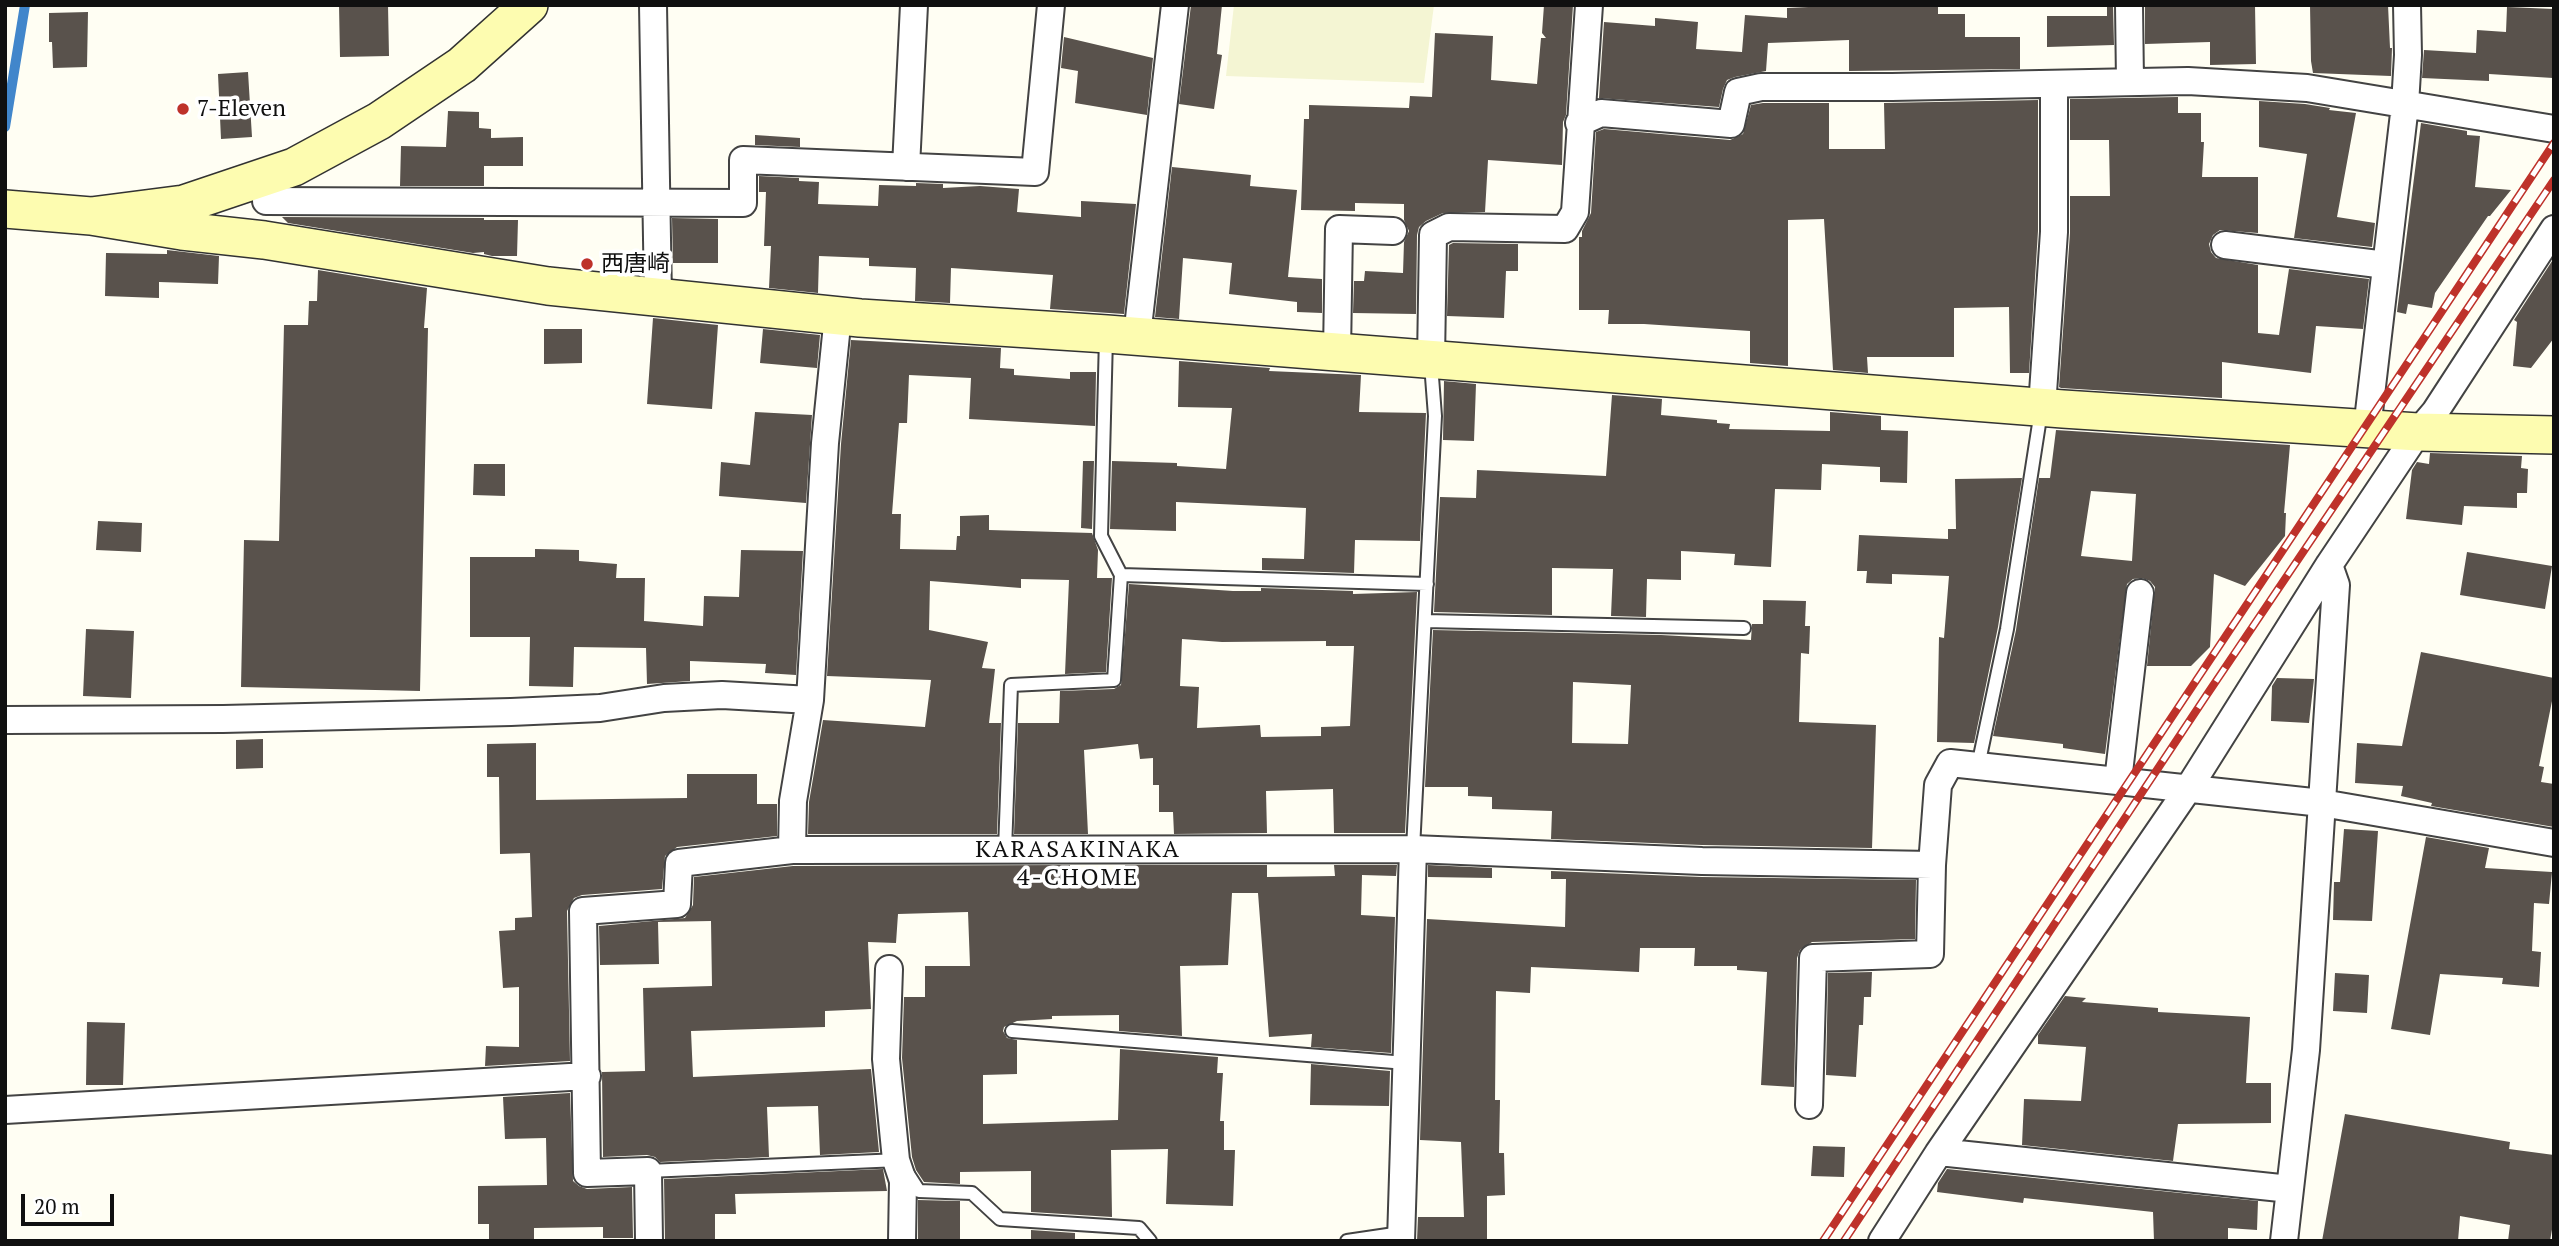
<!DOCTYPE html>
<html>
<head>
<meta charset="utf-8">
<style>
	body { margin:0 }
	#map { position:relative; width:2559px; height:1246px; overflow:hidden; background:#fffef3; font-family:"PT Serif",serif }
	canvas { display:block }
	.frame { position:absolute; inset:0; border:7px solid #101010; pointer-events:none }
	.scale { position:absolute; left:21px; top:1194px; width:93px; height:32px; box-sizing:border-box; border:4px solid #101010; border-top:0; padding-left:9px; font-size:21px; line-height:24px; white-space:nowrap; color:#101010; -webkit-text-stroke:5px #fff; paint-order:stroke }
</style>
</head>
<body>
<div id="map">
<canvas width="2559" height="1246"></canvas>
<div class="frame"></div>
<div class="scale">20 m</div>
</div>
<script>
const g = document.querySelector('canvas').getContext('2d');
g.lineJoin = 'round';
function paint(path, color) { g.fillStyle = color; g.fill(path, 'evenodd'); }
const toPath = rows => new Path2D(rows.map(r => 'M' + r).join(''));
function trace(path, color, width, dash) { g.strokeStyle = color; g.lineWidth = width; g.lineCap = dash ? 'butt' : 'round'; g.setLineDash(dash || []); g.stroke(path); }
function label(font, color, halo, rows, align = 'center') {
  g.font = font + ' "PT Serif","Noto Sans JP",serif'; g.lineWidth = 7; g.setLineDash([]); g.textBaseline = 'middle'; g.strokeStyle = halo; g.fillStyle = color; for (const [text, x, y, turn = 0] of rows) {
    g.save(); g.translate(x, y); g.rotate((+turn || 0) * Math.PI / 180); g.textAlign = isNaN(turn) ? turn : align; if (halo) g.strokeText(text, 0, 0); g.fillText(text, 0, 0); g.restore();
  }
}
paint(toPath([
	[1234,5,1434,5,1424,83,1226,76]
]), '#f4f5d3');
trace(toPath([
	[5,127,25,5]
]), '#4186cb', 10);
paint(toPath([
	[339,5,388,5,389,56,340,57],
	[1191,5,1222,5,1217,54,1222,55,1214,109,1179,104],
	[1544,5,1573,5,1566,115,1563,122,1562,165,1488,160,1485,212,1443,213,1426,221,1419,227,1417,235,1416,314,1353,313,1354,281,1364,281,1365,271,1403,273,1404,242,1409,231,1404,220,1404,204,1355,203,1355,211,1301,210,1304,119,1309,119,1309,105,1409,108,1410,96,1432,97,1435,33,1493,36,1491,80,1537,84,1541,38,1546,38,1542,33],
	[1851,5,1938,5,1938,14,1965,14,1965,37,2020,37,2020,69,1849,71,1849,40,1768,43,1766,71,1735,77,1727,80,1723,89,1719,107,1599,98,1604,22,1655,26,1655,18,1698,22,1696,49,1742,52,1745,15,1787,18,1787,8],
	[2107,5,2113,5,2114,45,2047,47,2047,16,2107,16],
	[2145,5,2255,5,2256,64,2210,65,2210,42,2145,44],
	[2310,5,2388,5,2390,48,2392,48,2391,76,2313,73,2311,61],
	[2507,7,2554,9,2553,78,2489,74,2489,81,2422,78,2424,50,2476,53,2477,30,2506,32],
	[88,12,87,67,53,68,52,42,49,42,49,13],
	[1064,37,1153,58,1147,115,1075,103,1078,71,1061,68],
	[248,72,252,137,221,139,218,74],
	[2178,97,2178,113,2201,113,2201,142,2204,142,2202,177,2258,177,2258,233,2220,230,2213,235,2209,244,2211,252,2216,258,2258,265,2258,333,2279,335,2289,269,2369,279,2363,329,2316,326,2311,373,2222,362,2222,398,2061,388,2059,387,2070,233,2070,196,2110,196,2109,140,2070,140,2070,99],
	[2038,100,2038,231,2029,373,2010,373,2009,307,1954,308,1954,357,1867,357,1868,373,1833,370,1824,219,1788,220,1788,366,1750,363,1750,331,1644,324,1608,324,1609,310,1579,310,1579,237,1582,237,1582,231,1591,213,1596,132,1604,129,1730,140,1743,134,1751,105,1763,103,1829,103,1829,149,1885,149,1884,103],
	[2259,101,2305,104,2330,108,2329,110,2356,113,2337,217,2375,223,2372,247,2294,238,2307,154,2259,147],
	[448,111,479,112,479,128,491,129,491,138,523,137,523,166,484,166,484,186,400,186,401,146,446,147],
	[2421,123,2467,131,2467,135,2480,136,2475,187,2511,190,2490,216,2488,216,2435,293,2432,308,2408,304,2406,314,2397,312],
	[755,135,800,138,800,147,755,145],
	[1172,167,1251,175,1250,186,1297,190,1288,277,1322,279,1322,313,1297,312,1297,302,1229,294,1232,263,1183,258,1179,319,1155,317],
	[759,176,799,178,799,181,819,182,818,204,878,206,879,185,916,186,916,183,943,184,943,188,980,186,1019,189,1017,212,1081,217,1081,201,1136,204,1124,314,1050,309,1053,275,951,268,950,303,915,301,916,268,869,266,869,258,819,256,818,293,769,288,771,246,764,246,766,192,759,192],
	[282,217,484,218,484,220,518,220,517,256,492,256,484,254,484,252,473,253,288,223],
	[672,218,718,219,718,263,673,263],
	[1453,243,1518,244,1518,271,1506,271,1504,318,1447,316,1449,245],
	[167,250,219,256,218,284,159,282,159,298,105,296,106,253,167,254],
	[2554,258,2554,338,2531,368,2513,366,2517,322,2514,320],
	[318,270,427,288,424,328,428,328,420,691,241,687,244,540,279,541,284,325,308,325,309,301,317,301],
	[653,318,718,325,712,409,647,404],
	[544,329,582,329,582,363,544,364],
	[763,329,820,335,817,368,760,363],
	[851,340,1001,348,1000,368,1014,369,1014,375,1070,379,1070,372,1096,372,1095,426,969,419,971,378,909,375,907,423,899,423,892,514,901,514,900,549,956,550,957,536,960,536,960,516,989,515,989,530,1092,533,1098,550,1097,578,1112,578,1106,672,1065,674,1069,580,1021,579,1021,588,930,581,929,630,988,642,982,668,995,669,989,723,1001,723,997,834,808,834,809,802,823,720,925,727,931,680,827,676,841,444],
	[1179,361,1270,368,1269,371,1361,375,1359,412,1426,413,1420,541,1355,540,1354,573,1262,570,1262,558,1304,559,1306,508,1176,502,1176,531,1110,529,1112,461,1177,463,1177,466,1226,469,1232,408,1178,407],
	[1444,381,1476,384,1474,441,1443,440],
	[1612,395,1662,399,1661,415,1717,420,1717,423,1730,424,1729,429,1830,431,1830,412,1881,416,1881,430,1908,431,1907,483,1880,482,1880,467,1822,464,1821,490,1775,489,1771,567,1734,565,1735,554,1681,551,1681,580,1647,579,1646,617,1611,616,1613,569,1552,568,1552,615,1434,612,1440,497,1476,498,1477,470,1606,476],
	[755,412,812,415,806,503,719,496,721,462,750,465],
	[2056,430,2290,445,2284,513,2286,513,2285,536,2245,586,2214,574,2210,647,2191,666,2147,666,2155,587,2150,581,2142,578,2133,579,2127,584,2105,754,2063,748,2063,744,1993,736,2016,630,2039,478,2050,478],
	[2091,491,2136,494,2132,561,2081,556],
	[2430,453,2522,456,2521,468,2528,469,2527,493,2517,493,2517,508,2464,506,2462,525,2406,519,2412,470,2417,462,2429,464],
	[1083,461,1094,461,1092,529,1081,528],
	[474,464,505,464,505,496,473,495],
	[2022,478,1998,627,1974,743,1937,742,1939,637,1944,638,1949,576,1892,574,1892,584,1866,583,1867,571,1857,571,1859,535,1948,539,1948,529,1956,529,1955,479],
	[98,521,142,523,141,552,96,550],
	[535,549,579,550,579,561,617,564,616,578,645,578,644,621,703,626,704,596,739,597,741,550,803,551,796,675,765,673,766,664,690,661,690,681,647,684,646,648,574,647,573,687,529,686,530,637,470,637,470,557,535,557],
	[2467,552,2552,566,2545,609,2460,595],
	[1129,584,1233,591,1261,591,1261,588,1353,591,1353,594,1417,592,1405,833,1334,833,1333,789,1266,791,1267,833,1174,834,1173,812,1159,812,1159,785,1153,785,1153,758,1140,759,1138,744,1084,750,1088,834,1014,834,1018,723,1059,723,1060,691,1114,689,1121,685],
	[1182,639,1222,642,1326,641,1326,646,1354,646,1350,726,1321,727,1321,736,1261,737,1260,725,1197,728,1199,687,1180,686],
	[1763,600,1806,601,1805,626,1810,626,1809,654,1801,653,1799,722,1876,725,1872,848,1702,845,1551,839,1552,811,1492,809,1492,797,1468,796,1468,787,1425,787,1433,630,1661,635,1751,640,1752,624,1763,624],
	[1573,682,1631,685,1628,744,1572,743],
	[86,629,134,631,131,698,83,696],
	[2421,652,2554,678,2554,691,2539,766,2544,767,2541,782,2554,784,2554,827,2431,806,2432,803,2401,796,2403,786,2355,783,2357,743,2402,746],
	[2277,678,2314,679,2309,723,2271,721,2272,686],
	[263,739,263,768,236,769,236,740],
	[536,743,536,800,687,798,687,774,757,774,757,804,777,804,777,836,677,847,665,856,662,889,582,895,574,898,567,911,570,1061,485,1066,486,1046,519,1047,519,987,503,988,499,931,515,930,515,918,532,917,530,853,500,854,499,777,487,777,487,744],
	[2344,829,2378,831,2372,921,2333,920,2334,882,2340,882],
	[2426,837,2489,848,2485,868,2552,872,2549,904,2534,903,2532,951,2541,952,2539,987,2502,984,2503,978,2440,974,2430,1035,2391,1029],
	[1070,865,1069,882,1124,881,1125,865,1267,865,1267,877,1335,876,1334,865,1397,865,1396,876,1362,875,1361,915,1395,917,1391,1053,1311,1047,1312,1034,1269,1037,1258,893,1232,893,1228,965,1180,966,1182,1036,1119,1031,1119,1015,1052,1016,1052,1019,1017,1021,1004,1027,1003,1031,1007,1038,1017,1040,1017,1074,983,1075,983,1124,1118,1120,1120,1049,1218,1057,1217,1073,1223,1073,1220,1121,1224,1121,1224,1150,1235,1150,1233,1206,1166,1204,1168,1149,1111,1150,1112,1217,1031,1212,1031,1171,960,1172,960,1184,924,1182,916,1170,912,1157,902,1058,904,997,925,997,925,966,970,966,968,912,898,914,896,943,868,942,871,1009,825,1011,825,1027,691,1031,693,1077,871,1069,879,1152,820,1155,818,1106,767,1107,769,1157,660,1162,655,1157,647,1155,603,1157,602,1072,645,1071,643,988,712,986,711,921,658,922,659,964,600,965,599,926,685,918,693,905,694,877,793,866],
	[1428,865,1492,868,1492,878,1428,877],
	[1551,871,1702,877,1916,880,1915,939,1812,942,1800,950,1797,958,1794,1087,1761,1085,1767,972,1737,970,1737,966,1694,966,1695,948,1640,948,1639,972,1531,967,1530,993,1496,991,1495,1100,1500,1100,1499,1153,1504,1153,1505,1195,1487,1196,1487,1241,1417,1241,1418,1217,1464,1217,1461,1142,1420,1140,1427,919,1565,927,1566,879,1551,879],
	[1872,972,1871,997,1864,997,1863,1025,1859,1025,1856,1077,1826,1075,1828,973],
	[2335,973,2369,975,2367,1013,2333,1011],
	[2065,996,2086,998,2082,1002,2158,1008,2158,1012,2250,1017,2246,1083,2271,1083,2271,1123,2178,1124,2173,1161,2022,1145,2024,1099,2081,1101,2086,1047,2038,1044,2038,1035],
	[87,1022,125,1023,123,1085,86,1085],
	[1311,1064,1390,1071,1389,1106,1310,1105],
	[570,1093,573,1181,579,1186,587,1189,632,1187,633,1238,603,1238,603,1227,534,1228,534,1241,489,1241,489,1224,478,1224,478,1186,547,1185,546,1138,505,1139,503,1097],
	[2345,1114,2510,1142,2509,1149,2554,1155,2554,1218,2550,1241,2508,1241,2510,1225,2460,1216,2458,1241,2322,1241],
	[1813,1146,1845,1147,1844,1177,1811,1176],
	[883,1169,887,1191,735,1194,736,1214,715,1214,715,1241,665,1241,664,1179],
	[1947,1169,2258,1201,2257,1230,2228,1228,2228,1241,2154,1241,2153,1212,2024,1198,2023,1203,1937,1192,1938,1183],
	[918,1200,960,1201,960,1241,918,1241],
	[1031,1230,1075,1233,1075,1241,1031,1241]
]), '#59524c');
const lane = toPath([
	[1106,337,1101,536,1121,575,1427,584],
	[1425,621,1744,628],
	[1978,766,2007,629,2041,411],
	[1413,849,1435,416,1431,364],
	[1005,850,1011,685,1114,680,1121,575],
	[1012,1031,1406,1063],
	[648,1171,899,1160,919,1191,972,1193,1000,1219,1139,1228,1150,1241],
	[1347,1241,1401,1233]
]);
const street = toPath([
	[653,5,658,297],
	[2129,5,2130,82],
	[1579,123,1601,113,1731,124,1738,92,1761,87,1892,87,2188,81,2307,88,2554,129],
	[906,167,914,5],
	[266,201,743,203,743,160,1035,172,1051,5],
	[2225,245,2386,265],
	[1137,336,1175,5],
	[1337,353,1339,229,1393,231],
	[1431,360,1433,235,1449,227,1565,229,1575,212,1589,5],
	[2042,407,2054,232,2054,84],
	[2367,429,2405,105,2408,55,2407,5],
	[810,700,793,801,792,850,1413,849,1702,861,1932,865,1938,785,1950,763,2322,803,2554,843],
	[5,720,223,719,511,712,600,708,664,698,722,695,810,700,825,443,838,315],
	[2118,781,2140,593],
	[889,969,886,1059,896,1160,903,1181,902,1241],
	[1809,1105,1813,958,1930,954,1932,865],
	[5,1110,587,1076],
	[1939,1152,2290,1189],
	[649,1241,648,1171,587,1173,583,911,677,904,679,863,792,850],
	[1401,1241,1413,849],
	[1882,1241,1939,1152,2188,789,2329,565,2418,432,2435,412,2554,229],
	[2284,1241,2306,1050,2336,585,2329,565]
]);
const secondary = toPath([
	[5,209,91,216,184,204,294,167,379,121,462,65,529,5],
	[91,216,182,231,264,240,548,286,860,318,1107,334,2063,409,2418,432,2554,435]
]);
trace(lane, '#434343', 16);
trace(street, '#434343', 30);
trace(secondary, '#323232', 40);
trace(lane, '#fff', 12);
trace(street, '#fff', 26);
trace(secondary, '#fdfcb0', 37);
const rail = toPath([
	[1823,1241,2554,143],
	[1844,1241,2208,693,2554,180]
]);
trace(rail, '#be322a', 8);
trace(rail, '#fff', 5, [16]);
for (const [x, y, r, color] of [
	[183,109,7,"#be322a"],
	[587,264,7,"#be322a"]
]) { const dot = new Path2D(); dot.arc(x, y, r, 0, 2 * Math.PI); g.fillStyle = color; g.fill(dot); trace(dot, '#fff', 2.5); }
label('23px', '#101010', '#fff', [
	["7-Eleven",197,109],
	["西唐崎",601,264]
], 'left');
g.letterSpacing = '2px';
label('24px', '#101010', '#fff', [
	["KARASAKINAKA",1078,850],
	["4-CHOME",1078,878]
]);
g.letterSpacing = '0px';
</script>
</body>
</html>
